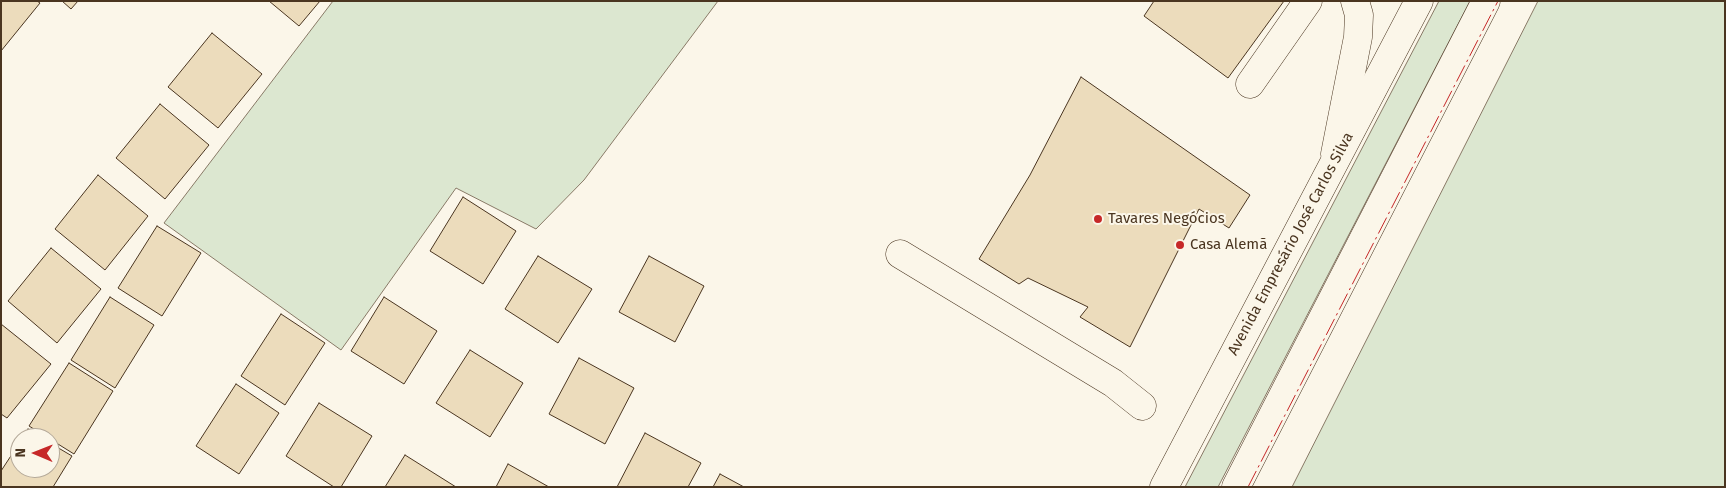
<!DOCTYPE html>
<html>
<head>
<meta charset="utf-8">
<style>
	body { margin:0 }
	#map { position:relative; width:1726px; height:488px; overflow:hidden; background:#fbf6e9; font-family:"Fira Sans",sans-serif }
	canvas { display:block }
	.frame { position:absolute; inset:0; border:2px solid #4a3520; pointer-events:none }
	.north { position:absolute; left:10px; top:428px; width:50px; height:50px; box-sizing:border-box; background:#fbf6e9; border:1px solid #b4a999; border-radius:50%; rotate:271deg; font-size:14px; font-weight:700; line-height:20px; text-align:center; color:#4a3520 }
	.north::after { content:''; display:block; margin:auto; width:18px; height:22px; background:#c62828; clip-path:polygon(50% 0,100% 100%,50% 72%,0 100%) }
</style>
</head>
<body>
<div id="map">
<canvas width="1726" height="488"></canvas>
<div class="frame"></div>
<div class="north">N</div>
</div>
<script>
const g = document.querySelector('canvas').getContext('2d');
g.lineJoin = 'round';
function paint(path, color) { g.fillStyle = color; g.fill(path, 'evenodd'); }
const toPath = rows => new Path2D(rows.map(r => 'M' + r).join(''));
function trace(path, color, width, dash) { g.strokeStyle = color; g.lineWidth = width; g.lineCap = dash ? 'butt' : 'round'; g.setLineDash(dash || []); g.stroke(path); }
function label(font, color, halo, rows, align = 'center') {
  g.font = font + ' "Fira Sans",sans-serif'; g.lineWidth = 4; g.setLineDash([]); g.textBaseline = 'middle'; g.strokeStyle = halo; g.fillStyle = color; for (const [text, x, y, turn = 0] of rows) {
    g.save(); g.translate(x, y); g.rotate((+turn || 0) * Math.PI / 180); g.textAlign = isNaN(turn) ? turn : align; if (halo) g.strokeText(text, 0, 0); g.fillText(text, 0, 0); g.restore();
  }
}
const green = toPath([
	[333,1,718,1,584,180,536,229,456,188,341,350,164,223,333,1],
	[1439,1,1470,1,1218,487,1185,487,1439,1],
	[1538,1,1725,1,1725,487,1292,487,1538,1]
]);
paint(green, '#dce7d0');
trace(green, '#887966', 1);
const building = toPath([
	[1,1,37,1,40,3,1,51,1,1],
	[62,1,78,1,71,9,62,1],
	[269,1,320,1,299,26,269,1],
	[1154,1,1284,1,1228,78,1144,16,1154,1],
	[212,33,262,74,218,128,168,87,212,33],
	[1081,77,1250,195,1229,228,1199,209,1130,347,1080,317,1088,307,1028,278,1019,284,979,259,1030,175,1081,77],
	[160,104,209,145,165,199,116,158,160,104],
	[98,175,148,216,105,270,55,229,98,175],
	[463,197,516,231,483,284,430,251,463,197],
	[157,226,201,253,162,316,118,288,157,226],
	[51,248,101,289,57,343,8,301,51,248],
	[538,256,592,289,558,343,505,309,538,256],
	[649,256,704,286,675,342,619,312,649,256],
	[110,297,154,325,115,388,71,360,110,297],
	[384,297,437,331,404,384,351,351,384,297],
	[281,314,325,343,285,405,241,376,281,314],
	[1,324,51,364,7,418,1,414,1,324],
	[470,350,523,383,490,437,436,403,470,350],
	[579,358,634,388,605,444,549,414,579,358],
	[69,363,113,391,74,454,29,426,69,363],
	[236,384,279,413,239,474,196,446,236,384],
	[319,403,372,436,341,487,334,487,286,456,319,403],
	[28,429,43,438,22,438,28,429],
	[645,433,701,463,688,487,617,487,645,433],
	[20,442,20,468,50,468,50,443,72,456,53,487,1,487,1,471,20,442],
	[405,455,456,487,385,487,405,455],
	[508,464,549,487,496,487,508,464],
	[720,474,744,487,713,487,720,474]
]);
paint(building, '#ecdcbc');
trace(building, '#4a3520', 1);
const minor = toPath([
	[1250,84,1308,1],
	[1335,154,1358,37,1359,15,1355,1],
	[900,254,1113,383,1142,406]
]);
const major = toPath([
	[1164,487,1419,1],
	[1236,487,1486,1]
]);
trace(minor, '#4a3520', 29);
trace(major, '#4a3520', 29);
trace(minor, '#fbf6e9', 28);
trace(major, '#fbf6e9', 28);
trace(toPath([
	[1248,487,1498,1]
]), '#c62828', 1, [18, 4, 2.5, 4]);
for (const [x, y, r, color] of [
	[1098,219,5,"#c62828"],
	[1180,245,5,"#c62828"]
]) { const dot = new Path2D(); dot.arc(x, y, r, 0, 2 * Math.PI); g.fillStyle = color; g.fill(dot); trace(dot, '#fbf6e9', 2); }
label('15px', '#4a3520', '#fbf6e9', [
	["Tavares Negócios",1108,219],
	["Casa Alemã",1190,245]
], 'left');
label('15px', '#4a3520', '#fbf6e9', [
	["Avenida Empresário José Carlos Silva",1291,244,-62]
]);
</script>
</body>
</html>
